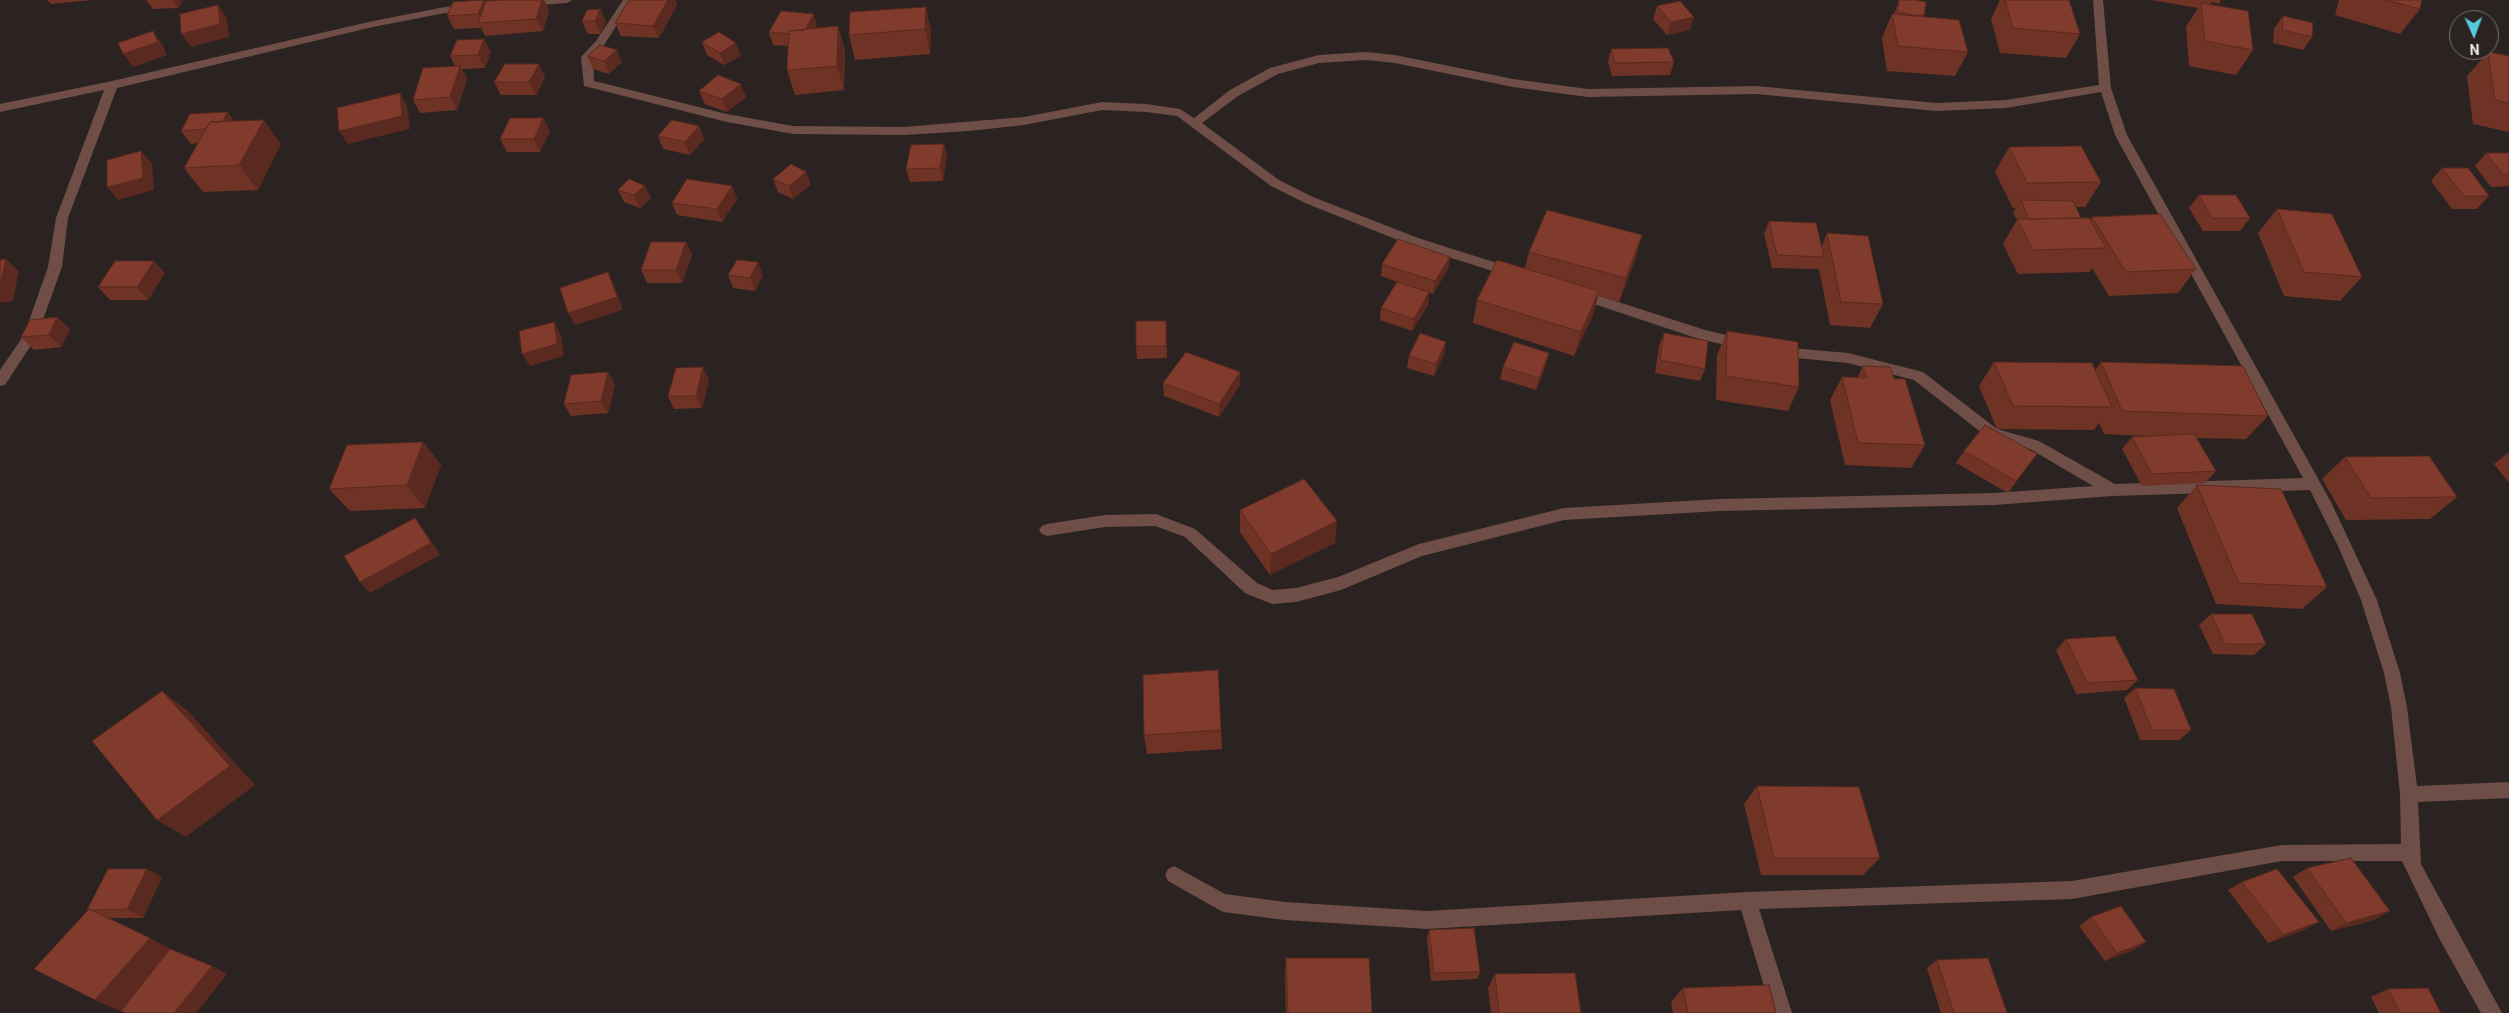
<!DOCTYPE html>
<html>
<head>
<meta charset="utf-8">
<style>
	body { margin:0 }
	#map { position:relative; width:2509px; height:1013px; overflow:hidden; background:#2a2321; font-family:Roboto,sans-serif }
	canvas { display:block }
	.north { position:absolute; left:2449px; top:10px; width:50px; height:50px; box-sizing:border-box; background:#2a2321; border:1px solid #787271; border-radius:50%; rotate:178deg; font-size:14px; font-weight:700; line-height:20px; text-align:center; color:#eee9e8 }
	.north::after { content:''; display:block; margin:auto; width:18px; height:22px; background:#54cadd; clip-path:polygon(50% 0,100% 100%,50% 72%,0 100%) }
</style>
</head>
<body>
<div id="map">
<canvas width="2509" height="1013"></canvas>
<div class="north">N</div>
</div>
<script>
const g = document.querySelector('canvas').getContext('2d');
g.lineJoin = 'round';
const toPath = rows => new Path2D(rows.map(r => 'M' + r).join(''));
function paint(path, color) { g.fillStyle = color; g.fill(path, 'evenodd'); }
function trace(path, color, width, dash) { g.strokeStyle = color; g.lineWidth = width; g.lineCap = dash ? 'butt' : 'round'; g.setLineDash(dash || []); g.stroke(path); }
paint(toPath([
	[525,0,572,0,567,3,526,6,520,3,525,0],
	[623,0,633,0,604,45,593,58,594,81,727,114,793,126,904,127,1024,117,1102,102,1146,104,1180,109,1194,118,1230,90,1270,68,1319,55,1366,52,1395,55,1513,79,1588,89,1756,86,1936,103,2006,100,2099,85,2093,0,2103,0,2111,88,2127,135,2331,502,2377,600,2400,673,2407,707,2417,786,2509,782,2509,798,2418,802,2421,864,2502,1013,2481,1013,2440,940,2402,861,2282,861,2072,899,1759,909,1792,1013,1772,1013,1741,910,1427,929,1285,920,1223,912,1168,881,1165,875,1168,869,1174,866,1225,894,1285,902,1427,911,1747,892,2072,881,2282,845,2401,844,2400,794,2391,707,2384,673,2361,600,2338,546,2310,490,2113,496,1994,505,1720,511,1564,520,1422,556,1341,590,1296,602,1272,604,1245,593,1185,537,1155,526,1105,527,1047,536,1042,534,1039,530,1042,526,1047,524,1105,515,1156,514,1195,529,1257,583,1273,590,1296,588,1338,577,1419,544,1564,508,1720,499,1994,493,2093,486,2030,449,1987,437,1914,380,1848,363,1775,356,1773,352,1780,347,1848,353,1923,372,1997,429,2039,441,2115,484,2303,478,2115,135,2101,92,2006,108,1936,111,1756,94,1588,97,1513,87,1395,63,1366,60,1319,63,1278,74,1238,96,1202,123,1279,180,1313,197,1418,238,1519,270,1521,273,1514,278,1408,244,1305,203,1271,186,1177,116,1146,112,1102,110,1024,125,969,131,904,135,793,134,727,122,584,86,581,57,596,41,623,0],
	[470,5,476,8,474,10,445,13,373,27,117,88,68,218,62,267,37,336,5,385,0,386,0,370,24,335,48,267,56,218,104,90,0,112,0,104,112,81,373,21,445,7,470,5],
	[1578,289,1705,330,1748,340,1750,344,1743,349,1699,339,1573,297,1571,294,1573,291,1578,289]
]), '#6e4e46');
paint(toPath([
	[47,0,93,0,51,4],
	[146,0,183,0,178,8,153,9],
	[505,0,544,0,549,10,543,31,485,36,481,28,454,29,447,16,485,2],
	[629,0,675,0,677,5,659,38,621,36,615,23],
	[1899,0,1915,0,1924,16,1968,52,1955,76,1887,71,1882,38,1892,14,1894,14],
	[2000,0,2069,0,2080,34,2066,58,2000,53,1991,19],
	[2151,0,2221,0,2219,4,2212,2,2210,4,2253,50,2236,75,2189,66,2186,27,2198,8],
	[2339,0,2422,0,2420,9,2400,34,2335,15],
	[1657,6,1690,30,1667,35,1653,19],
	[926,7,931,32,930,54,855,60,849,35],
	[600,9,606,22,601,34,588,34,582,21],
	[2283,16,2312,37,2303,50,2273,43,2274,29],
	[838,26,845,51,844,90,795,95,787,70,788,46,773,45,769,32,817,27,816,29],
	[702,42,741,56,724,65,707,55],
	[1611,49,1674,62,1670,75,1612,76,1608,62],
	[491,52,485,68,462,69,467,79,457,110,420,113,413,100,455,66,450,56],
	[2488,52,2509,56,2509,132,2473,124,2467,76],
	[587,56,622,62,609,74,593,69],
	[545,77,536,95,501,95,494,82],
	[699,91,746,97,727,112,705,104],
	[543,118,550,131,540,152,507,152,500,139],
	[234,121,281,144,258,190,203,192,184,168,198,143,191,144,181,131],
	[699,126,704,139,690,155,663,149,658,136],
	[2009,147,2101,182,2085,207,2076,207,2081,218,2090,220,2092,217,2196,269,2178,293,2109,296,2092,268,2090,272,2018,274,2003,244,2017,220,2013,213,2016,208,2013,208,1995,172],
	[2486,153,2509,153,2509,186,2491,187,2475,166],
	[947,157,943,181,910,182,906,169],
	[2442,168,2489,196,2477,209,2452,209,2431,181],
	[773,179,811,184,793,199,778,192],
	[645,186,651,198,640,208,624,202,618,190],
	[732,186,737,199,722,222,677,215,672,203],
	[2199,195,2250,218,2240,231,2203,231,2189,208],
	[2277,209,2362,277,2340,301,2284,296,2258,233],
	[1769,221,1822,246,1827,233,1883,304,1870,328,1830,325,1819,269,1818,269,1772,268,1764,234],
	[1642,235,1635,260,1619,302,1598,296,1593,315,1574,356,1473,323,1477,300,1525,268,1529,252],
	[686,242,692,255,682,283,647,283,641,270],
	[1450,257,1448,269,1433,294,1429,293,1428,305,1412,331,1380,320,1381,308,1406,285,1381,276,1382,264],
	[165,273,148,300,110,300,98,287],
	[728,275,763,275,755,291,733,288],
	[1166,321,1167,333,1167,358,1137,359,1136,346],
	[70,329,61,347,34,350,21,337],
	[1727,331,1799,387,1788,411,1716,400,1717,355],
	[1664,333,1705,369,1700,381,1655,373,1659,346],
	[1444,354,1434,376,1407,368,1409,356],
	[1994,362,2095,370,2101,362,2268,416,2246,439,2197,438,2216,471,2205,483,2142,486,2122,449,2132,437,2147,436,2104,434,2099,423,2094,430,1997,429,1979,386],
	[1546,365,1536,390,1500,379,1503,367],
	[1863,366,1894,379,1925,445,1911,468,1845,465,1830,400,1842,377,1857,378],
	[608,372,615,385,608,413,571,416,564,404],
	[1240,372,1240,385,1219,417,1164,396,1163,383],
	[709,380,702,408,674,409,668,396],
	[423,442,441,465,425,508,350,511,329,489],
	[1964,451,2037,454,2008,493,1956,463],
	[2509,452,2509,483,2494,464],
	[2345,457,2457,497,2430,519,2346,520,2322,479],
	[2197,485,2327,587,2302,609,2216,604,2177,508],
	[1240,510,1335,543,1270,575,1240,532],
	[2211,614,2266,644,2254,655,2213,654,2199,625],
	[2066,639,2138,680,2127,690,2076,694,2056,650],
	[1218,670,1222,749,1147,754,1144,735],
	[2135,688,2191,730,2179,740,2140,740,2124,698],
	[1757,786,1880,858,1863,875,1761,875,1744,804],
	[2307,868,2374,920,2331,931,2293,877],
	[147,869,162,877,143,918,109,918,170,949,212,966,227,974,196,1013,125,1013,95,1000,88,910],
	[2242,882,2304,930,2268,943,2228,890],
	[2091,917,2146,942,2133,950,2105,961,2079,926],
	[1429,930,1480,972,1477,979,1431,981,1427,938],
	[1286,958,1372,1013,1286,1013,1285,973],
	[1937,960,2007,1013,1941,1013,1927,968],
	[1495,974,1581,1013,1491,1013,1488,988],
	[1683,988,1776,1013,1673,1013,1671,1002],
	[2388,989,2441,1013,2379,1013,2371,997]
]), '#6f3326');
paint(toPath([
	[172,0,183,0,178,8],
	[484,0,491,13,483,22,478,14],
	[542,0,544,0,549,10,543,31,536,19],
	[668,0,675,0,677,5,659,38,653,26],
	[218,5,227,18,229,37,191,47,181,34],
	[926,7,931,32,930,54,925,29],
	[600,9,606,22,601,34,595,21],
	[814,14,817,27,806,48,802,35],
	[1694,17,1690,30,1667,35,1671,22],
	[838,26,845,51,844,90,837,66],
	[153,31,162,44,167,55,133,67,123,54],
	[484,39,491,52,485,68,478,55],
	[736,43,741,56,724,65,720,53],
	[617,50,622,62,609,74,604,61],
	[539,64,545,77,536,95,529,82],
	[460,66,467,79,457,110,450,97],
	[741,84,746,97,727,112,722,99],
	[400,93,407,106,410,129,348,144,339,131],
	[228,112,237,125,218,128],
	[543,118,550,131,540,152,534,139],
	[264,120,281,144,258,190,239,165],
	[699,126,704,139,690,155,685,142],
	[944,144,947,157,943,181,940,168],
	[141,151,152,164,154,190,118,200,107,187],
	[806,172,811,184,793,199,789,186],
	[645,186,651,198,640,208,634,195],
	[732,186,737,199,722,222,717,209],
	[1642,235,1635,260,1619,302,1626,278],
	[686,242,692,255,682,283,676,270],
	[1450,257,1448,269,1433,294,1435,281],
	[6,259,19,271,13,301,0,303,0,286],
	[154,261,165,273,148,300,137,287],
	[758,262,763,275,755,291,750,278],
	[608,272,614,285,623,310,575,325,568,313],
	[1599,291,1593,315,1574,356,1581,332],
	[1429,292,1428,305,1412,331,1414,319],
	[57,317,70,329,61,347,49,335],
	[1166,321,1167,333,1167,358,1166,346],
	[554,322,561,335,564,356,530,366,522,354],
	[1446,342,1444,354,1434,376,1436,364],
	[1549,353,1546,365,1536,390,1539,378],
	[703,367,709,380,702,408,696,396],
	[608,372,615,385,608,413,601,401],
	[1240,372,1240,385,1219,417,1219,404],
	[423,442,441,465,425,508,407,485],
	[415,518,424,530,440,555,370,593,360,582],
	[1337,521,1335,543,1270,575,1271,554],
	[162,691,188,711,255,785,186,837,157,820],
	[147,869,162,877,143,918,127,909],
	[2390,911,2374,920,2331,931,2346,923],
	[2319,922,2304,930,2268,943,2283,935],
	[150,938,180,954,126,1013,95,1000],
	[2146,942,2133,950,2105,961,2117,953],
	[212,966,227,974,196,1013,174,1013]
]), '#5a291f');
const building = toPath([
	[484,0,478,14,447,16,453,2,484,0],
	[505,0,542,0,536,19,478,23,486,1,505,0],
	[629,0,668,0,653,26,615,23,629,0],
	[1899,0,1915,0,1926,2,1924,16,1913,15,1897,12,1899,0],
	[2005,0,2069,0,2080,34,2013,28,2005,0],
	[2386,0,2422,0,2420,9,2386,0],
	[1680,1,1694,17,1671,22,1657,6,1680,1],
	[2201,3,2248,11,2253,50,2205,41,2201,3],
	[218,5,220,24,181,34,180,14,218,5],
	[926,7,925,29,849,35,850,12,926,7],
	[600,9,595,21,582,21,587,10,600,9],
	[781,11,814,14,805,30,789,31,789,34,769,32,781,11],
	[1892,14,1959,20,1968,52,1898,46,1892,14],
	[2283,16,2313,23,2312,37,2282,30,2283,16],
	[838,26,837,66,787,70,789,31,838,26],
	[153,31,158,42,123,54,118,43,153,31],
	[719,32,736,43,720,53,702,42,719,32],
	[484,39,478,55,450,56,457,40,484,39],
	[600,45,617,50,604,61,587,56,600,45],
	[1668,48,1674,62,1615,63,1611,49,1668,48],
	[2488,52,2509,56,2509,103,2495,100,2488,52],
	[505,64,539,64,529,82,494,82,505,64],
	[460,66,450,97,413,100,423,68,460,66],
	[718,75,741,84,722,99,699,91,718,75],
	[400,93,402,116,339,131,337,108,400,93],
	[228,112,222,122,210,122,206,129,181,131,190,114,228,112],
	[510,118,543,118,534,139,500,139,510,118],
	[264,120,239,165,184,168,210,122,264,120],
	[672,120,699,126,685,142,658,136,672,120],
	[944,144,940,168,906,169,911,145,944,144],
	[2081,146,2101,182,2027,183,2009,147,2081,146],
	[141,151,143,178,107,187,107,160,141,151],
	[2486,153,2509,153,2509,174,2503,174,2486,153],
	[791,164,806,172,789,186,773,179,791,164],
	[2442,168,2468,168,2489,196,2464,196,2442,168],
	[629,179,645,186,634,195,618,190,629,179],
	[687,179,732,186,717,209,672,203,687,179],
	[2199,195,2236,195,2250,218,2212,218,2199,195],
	[2021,200,2073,201,2081,218,2029,219,2021,200],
	[2277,209,2332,214,2362,277,2304,272,2277,209],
	[1547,210,1642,235,1626,278,1529,252,1547,210],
	[2160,214,2196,269,2126,272,2092,217,2160,214],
	[2089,218,2106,248,2033,250,2017,219,2089,218],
	[1769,221,1816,223,1824,257,1777,255,1769,221],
	[1827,233,1868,236,1883,304,1841,302,1827,233],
	[1398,239,1450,257,1435,281,1382,264,1398,239],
	[651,242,686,242,676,270,641,270,651,242],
	[6,259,0,286,0,260,6,259],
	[737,260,758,262,750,278,728,275,737,260],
	[1497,260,1599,291,1581,332,1477,300,1497,260],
	[115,261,154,261,137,287,98,287,115,261],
	[608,272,617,297,568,313,560,288,608,272],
	[1397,282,1429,292,1414,319,1381,308,1397,282],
	[57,317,49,335,21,337,30,320,57,317],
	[1136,321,1166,321,1166,346,1136,346,1136,321],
	[554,322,557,344,522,354,519,331,554,322],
	[1727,331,1798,342,1799,387,1726,376,1727,331],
	[1420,333,1446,342,1436,364,1409,356,1420,333],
	[1664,333,1708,341,1705,369,1660,360,1664,333],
	[1514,342,1549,353,1539,378,1503,367,1514,342],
	[1186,352,1240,372,1219,404,1163,383,1186,352],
	[1994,362,2092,363,2112,407,2013,406,1994,362],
	[2101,362,2243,366,2268,416,2122,411,2101,362],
	[1863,366,1890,367,1894,379,1905,379,1925,445,1858,443,1842,377,1867,378,1863,366],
	[703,367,696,396,668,396,676,368,703,367],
	[608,372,601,401,564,404,571,375,608,372],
	[1985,425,2037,454,2016,481,1964,451,1985,425],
	[2194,434,2216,471,2152,474,2132,437,2194,434],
	[423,442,407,485,329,489,347,445,423,442],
	[2429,456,2457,497,2371,498,2345,457,2429,456],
	[1304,479,1337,521,1271,554,1240,510,1304,479],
	[2197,485,2281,489,2327,587,2239,583,2197,485],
	[415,518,431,543,360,582,344,556,415,518],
	[2211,614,2252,614,2266,644,2225,644,2211,614],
	[2115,636,2138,680,2087,683,2066,639,2115,636],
	[1218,670,1221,730,1144,735,1143,675,1218,670],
	[2135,688,2174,689,2191,730,2152,730,2135,688],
	[162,691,230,766,157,820,92,741,162,691],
	[1757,786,1859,787,1880,858,1774,858,1757,786],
	[2351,858,2390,911,2346,923,2307,868,2351,858],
	[108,869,147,869,127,909,91,910,89,909,87,910,108,869],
	[2277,869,2319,922,2283,935,2242,882,2277,869],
	[2121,906,2146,942,2117,953,2091,917,2121,906],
	[89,909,150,938,95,1000,34,969,89,909],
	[1474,928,1480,972,1434,973,1429,930,1474,928],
	[170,949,212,966,174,1013,126,1013,121,1011,170,949],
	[1286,958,1369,958,1372,1013,1288,1013,1286,958],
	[1988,958,2007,1013,1954,1013,1937,960,1988,958],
	[1575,973,1581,1013,1499,1013,1495,974,1575,973],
	[1769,985,1776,1013,1688,1013,1683,988,1769,985],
	[2428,988,2441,1013,2400,1013,2388,989,2428,988]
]);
paint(building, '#813b2c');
trace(building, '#5a291f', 1);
</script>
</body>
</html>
